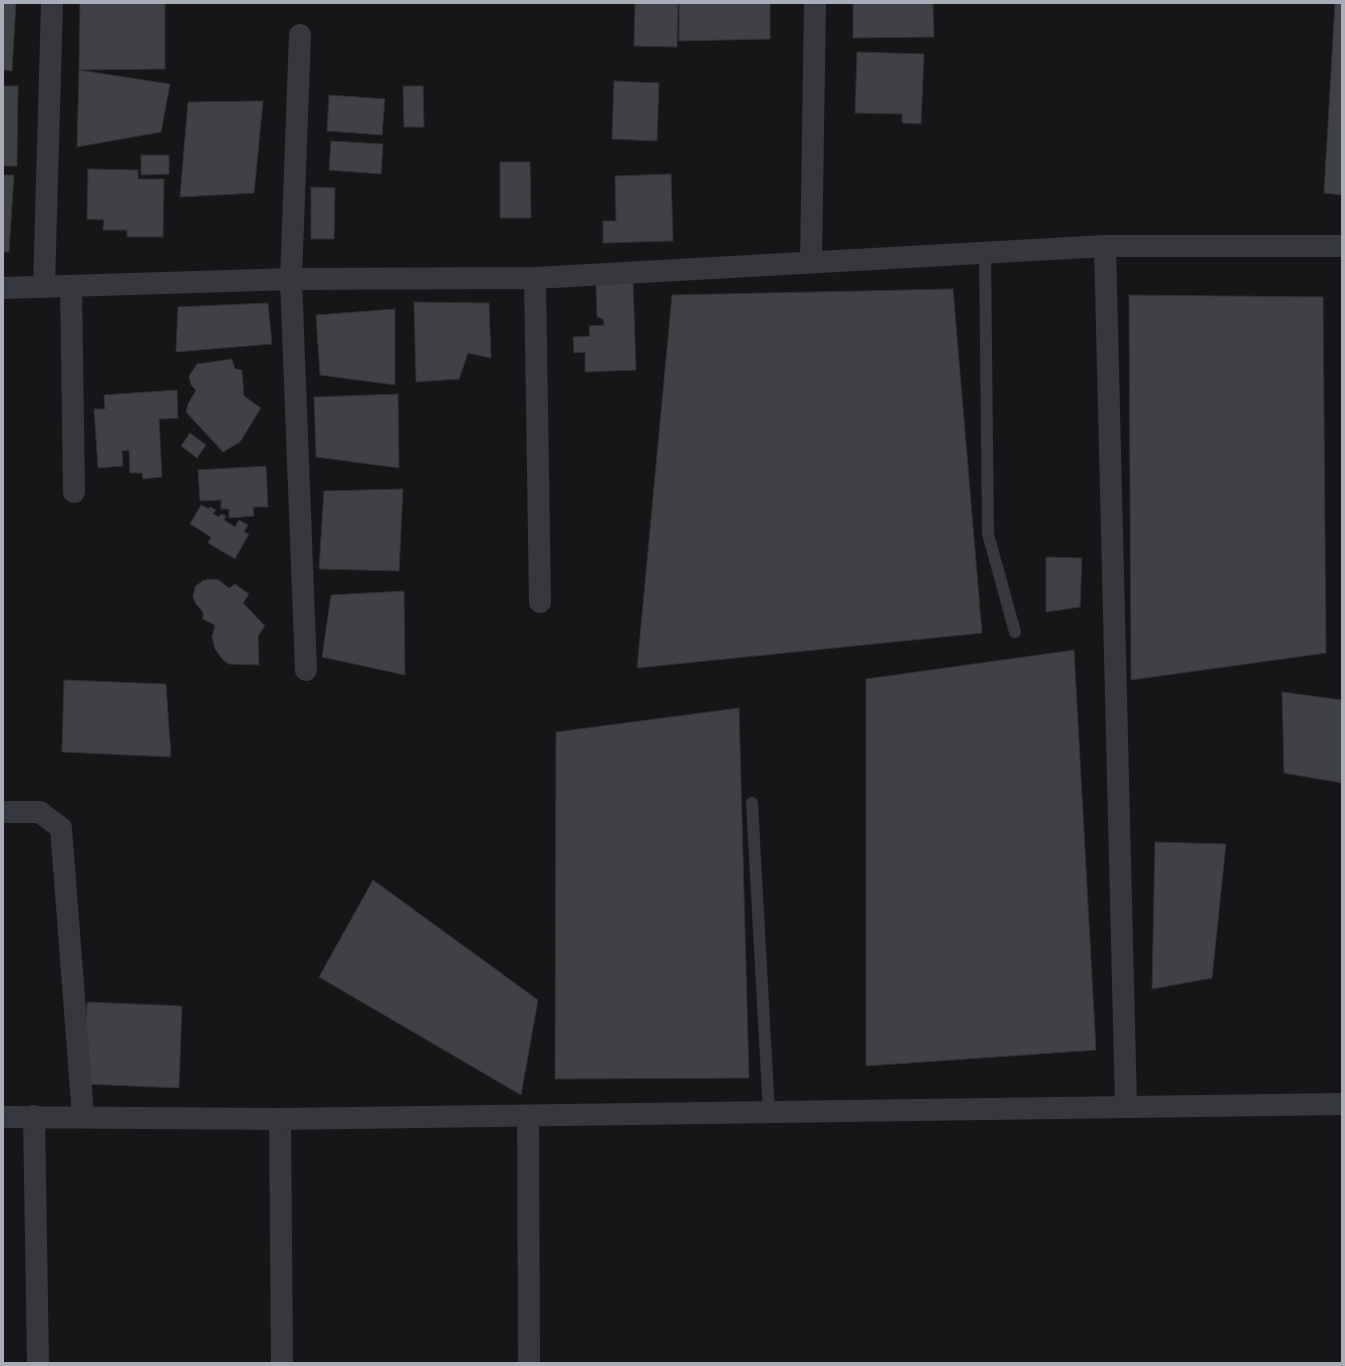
<!DOCTYPE html>
<html>
<head>
<meta charset="utf-8">
<style>
	body { margin:0 }
	#map { position:relative; width:1345px; height:1366px; overflow:hidden; background:#161618; font-family:"Archivo Narrow",sans-serif }
	canvas { display:block }
	.frame { position:absolute; inset:0; border:4px solid #a8adb8; pointer-events:none }
</style>
</head>
<body>
<div id="map">
<canvas width="1345" height="1366"></canvas>
<div class="frame"></div>
</div>
<script>
const g = document.querySelector('canvas').getContext('2d');
g.lineJoin = 'round';
function paint(path, color) { g.fillStyle = color; g.fill(path, 'evenodd'); }
const toPath = rows => new Path2D(rows.map(r => 'M' + r).join(''));
function trace(path, color, width, dash) { g.strokeStyle = color; g.lineWidth = width; g.lineCap = dash ? 'butt' : 'round'; g.setLineDash(dash || []); g.stroke(path); }
const building = toPath([
	[3,3,16,3,12,71,3,70,3,3],
	[80,3,165,3,165,69,79,70,80,3],
	[635,3,678,3,677,47,634,46,635,3],
	[679,3,770,3,770,39,679,41,679,3],
	[853,3,933,3,934,37,853,38,853,3],
	[1335,3,1342,3,1342,195,1324,193,1335,3],
	[857,52,924,54,921,124,902,123,902,114,855,113,857,52],
	[79,70,170,84,161,132,77,147,79,70],
	[614,81,659,83,657,141,612,139,614,81],
	[3,86,18,86,17,166,3,166,3,86],
	[403,86,423,86,424,127,404,127,403,86],
	[329,95,385,99,382,135,327,131,329,95],
	[263,101,254,193,180,197,188,102,263,101],
	[331,141,383,144,381,174,329,170,331,141],
	[141,155,169,155,169,174,141,175,141,155],
	[500,162,530,162,531,218,500,218,500,162],
	[88,169,138,170,138,179,164,179,163,237,127,237,127,230,103,230,104,220,87,219,88,169],
	[671,174,673,241,603,243,603,221,616,221,615,176,671,174],
	[3,175,14,175,9,252,3,252,3,175],
	[311,187,335,188,334,239,311,239,311,187],
	[633,281,636,370,585,372,585,352,574,353,573,337,590,336,589,326,604,325,603,319,597,317,596,283,633,281],
	[953,289,982,633,637,668,672,295,953,289],
	[1129,295,1323,297,1326,653,1131,680,1129,295],
	[414,302,489,303,491,358,468,353,459,379,416,382,414,302],
	[268,303,272,344,176,352,178,307,268,303],
	[395,309,395,385,320,375,316,315,395,309],
	[232,359,235,369,242,370,244,396,261,408,240,442,223,452,186,412,188,404,196,390,191,385,189,376,197,364,232,359],
	[177,390,178,418,159,419,162,477,143,479,142,473,130,473,129,450,122,451,123,466,98,468,94,409,105,409,104,395,177,390],
	[398,394,399,468,316,457,314,397,398,394],
	[190,433,206,445,197,458,181,446,190,433],
	[266,466,268,507,253,507,254,516,229,518,229,509,221,509,221,500,200,501,198,470,266,466],
	[403,489,399,571,319,569,324,491,403,489],
	[201,505,209,509,210,507,216,510,213,514,219,517,221,514,226,516,224,520,235,527,239,520,248,525,244,532,249,534,235,559,208,543,211,537,190,524,201,505],
	[1046,557,1082,558,1080,607,1046,612,1046,557],
	[210,579,219,580,229,588,235,584,249,594,243,603,265,626,258,636,259,665,229,664,222,659,215,649,212,637,215,625,203,619,203,612,196,604,193,597,195,587,202,581,210,579],
	[404,591,405,675,322,657,331,595,404,591],
	[1074,650,1096,1050,866,1066,866,679,1074,650],
	[64,680,166,684,171,757,62,752,64,680],
	[1282,692,1342,700,1342,783,1284,773,1282,692],
	[739,708,749,1078,555,1079,556,732,739,708],
	[1155,842,1226,844,1212,978,1152,989,1155,842],
	[373,880,538,1000,521,1095,319,977,373,880],
	[87,1002,182,1006,179,1088,84,1084,87,1002]
]);
paint(building, '#404145');
trace(building, '#303034', 1);
trace(toPath([
	[985,252,988,534,1015,632],
	[752,803,769,1112]
]), '#37383d', 12);
trace(toPath([
	[300,35,291,279,306,670],
	[1105,246,1342,246],
	[811,262,815,3],
	[535,278,540,602],
	[71,286,74,492],
	[44,287,52,3],
	[3,288,291,279,535,278,1105,246,1126,1106],
	[3,812,40,812,61,828,83,1116],
	[34,1116,38,1363],
	[528,1116,529,1363],
	[3,1117,280,1119,1342,1104],
	[280,1119,282,1363]
]), '#37383d', 22);
</script>
</body>
</html>
